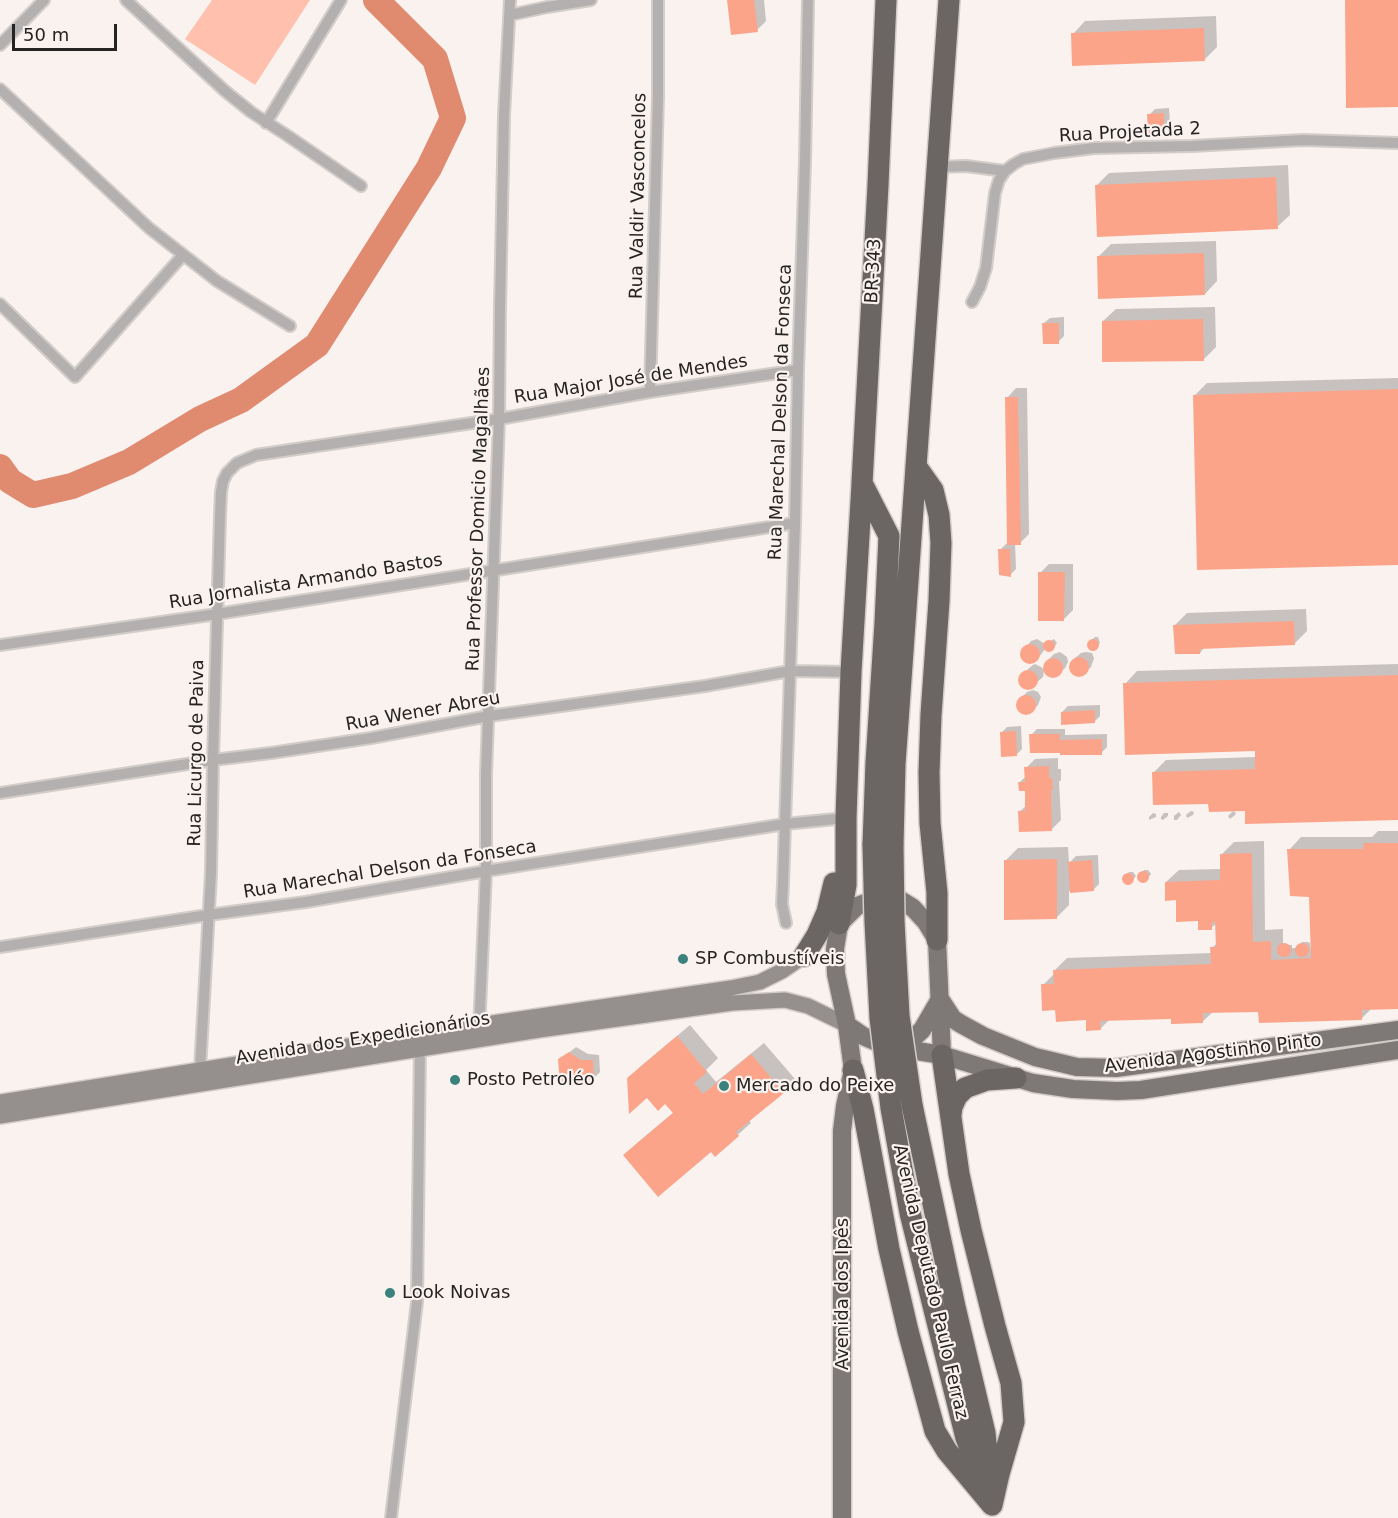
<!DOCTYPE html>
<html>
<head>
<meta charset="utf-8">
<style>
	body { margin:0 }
	#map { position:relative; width:1398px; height:1518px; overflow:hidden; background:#f9f2ef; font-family:"DejaVu Sans",sans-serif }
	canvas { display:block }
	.scale { position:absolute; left:12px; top:24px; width:105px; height:27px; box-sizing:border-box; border:3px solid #262323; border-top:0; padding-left:8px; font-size:18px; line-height:21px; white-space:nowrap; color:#262323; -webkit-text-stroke:4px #f9f2ef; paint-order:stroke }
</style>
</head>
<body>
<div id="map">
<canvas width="1398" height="1518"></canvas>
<div class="scale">50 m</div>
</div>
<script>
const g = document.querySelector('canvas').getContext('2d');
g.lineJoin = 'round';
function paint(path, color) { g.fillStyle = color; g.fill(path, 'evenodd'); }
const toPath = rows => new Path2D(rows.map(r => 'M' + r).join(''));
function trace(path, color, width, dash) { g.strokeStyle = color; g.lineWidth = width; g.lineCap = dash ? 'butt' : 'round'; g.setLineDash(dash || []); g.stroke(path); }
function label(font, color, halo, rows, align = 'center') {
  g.font = font + ' "DejaVu Sans",sans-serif'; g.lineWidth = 4.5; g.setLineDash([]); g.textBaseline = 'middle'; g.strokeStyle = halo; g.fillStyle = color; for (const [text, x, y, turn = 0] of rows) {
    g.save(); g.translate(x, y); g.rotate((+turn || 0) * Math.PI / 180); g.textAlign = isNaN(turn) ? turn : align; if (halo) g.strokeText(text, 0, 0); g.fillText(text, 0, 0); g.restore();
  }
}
paint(toPath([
	[212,0,310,0,255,85,185,39]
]), '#ffc0ad');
paint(toPath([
	[728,0,764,0,766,21,757,30],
	[1216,16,1217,47,1204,60,1073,34,1085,21],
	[1169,108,1170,125,1164,130,1149,115,1155,109],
	[1288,165,1290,215,1277,227,1096,186,1109,173],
	[1216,241,1217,281,1205,294,1098,257,1111,244],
	[1215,307,1216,347,1203,360,1103,321,1116,309],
	[1064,317,1064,336,1058,342,1044,323,1050,318],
	[1398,378,1398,563,1195,395,1207,383],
	[1016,388,1027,388,1029,534,1020,543,1015,543,1016,569,1010,575,1000,550,1006,544,1009,544,1007,398],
	[1049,564,1073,564,1073,610,1063,620,1040,573],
	[1306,609,1307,631,1294,644,1204,648,1200,653,1174,626,1187,613],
	[1095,637,1098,637,1100,643,1094,649,1091,649,1088,646,1088,643],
	[1037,639,1045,644,1054,639,1057,643,1053,649,1048,651,1045,649,1036,661,1028,663,1022,657,1022,652,1031,641],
	[1060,652,1067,657,1068,662,1065,668,1059,674,1054,676,1046,673,1044,668,1048,660,1054,654],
	[1086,652,1092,653,1094,658,1091,667,1085,673,1080,675,1072,672,1071,668,1074,659,1081,653],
	[1035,664,1041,667,1044,670,1043,677,1036,683,1029,688,1026,688,1022,685,1020,680,1021,675,1033,665],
	[1398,664,1398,818,1246,809,1210,802,1154,772,1166,760,1256,757,1256,750,1125,684,1137,671],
	[1033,690,1038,692,1041,697,1038,705,1032,711,1026,714,1019,710,1017,706,1021,698,1027,692],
	[1100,705,1100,716,1094,722,1062,712,1068,706],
	[1021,726,1022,749,1016,755,1001,733,1007,727],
	[1037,729,1065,729,1065,735,1107,734,1107,747,1101,753,1062,751,1031,735],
	[1058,758,1058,769,1061,769,1061,780,1059,782,1061,820,1052,829,1019,812,1027,805,1026,789,1020,782,1026,776,1026,768,1035,759],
	[1191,811,1194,812,1193,815,1187,818,1186,815],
	[1233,811,1236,813,1235,815,1230,819,1228,816],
	[1179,812,1181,815,1177,820,1174,820,1174,816],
	[1153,813,1156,814,1156,817,1149,820,1149,817],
	[1164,813,1168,813,1168,816,1163,820,1161,819,1161,817],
	[1378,831,1398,831,1398,1007,1372,1008,1362,1018,1260,1010,1213,1012,1202,1022,1173,1017,1110,1019,1100,1029,1087,1019,1057,1009,1043,985,1055,973,1055,970,1067,958,1212,953,1212,948,1218,942,1217,923,1211,928,1199,920,1177,899,1166,882,1179,870,1221,869,1221,855,1234,842,1264,841,1265,930,1283,929,1283,945,1292,945,1292,948,1297,948,1302,942,1307,942,1310,943,1311,950,1311,895,1289,850,1301,837,1372,837],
	[1068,847,1069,863,1076,856,1098,855,1099,884,1093,890,1069,891,1069,905,1057,917,1005,861,1018,848],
	[1144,870,1148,870,1151,874,1146,880,1142,881,1140,880,1139,876],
	[1129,872,1133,872,1136,876,1130,883,1127,883,1124,880,1124,877],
	[690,1025,718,1058,706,1070,716,1082,764,1043,795,1079,783,1091,749,1120,751,1123,715,1155,711,1150,625,1155,637,1143,674,1112,666,1102,628,1079,641,1066],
	[576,1047,588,1054,599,1055,600,1072,594,1078,560,1060]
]), '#0003');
trace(toPath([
	[0,467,10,481,33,495,72,486,129,462,200,419,241,400,317,345,429,168,453,118,435,59,376,0]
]), '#e08a70', 26);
paint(toPath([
	[727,0,754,0,758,32,731,35],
	[1345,0,1398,0,1398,107,1346,108],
	[1204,28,1205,61,1072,66,1071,33],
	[1164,113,1164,132,1148,133,1147,114],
	[1276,177,1278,229,1097,237,1095,185],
	[1204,253,1205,295,1098,299,1097,256],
	[1203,319,1204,361,1102,362,1102,321],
	[1042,323,1059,323,1059,344,1043,344],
	[1398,389,1398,565,1197,570,1193,395],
	[1005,397,1018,397,1021,545,1007,545],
	[998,549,1010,549,1011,577,999,575],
	[1038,572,1065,572,1064,621,1038,621],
	[1294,621,1295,645,1200,649,1200,654,1175,654,1173,625],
	'1087 645a6 6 0 1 1 12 0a6 6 0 1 1-12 0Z',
	'1043 646a6 6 0 1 1 12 0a6 6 0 1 1-12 0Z',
	'1020 654a10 10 0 1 1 20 0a10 10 0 1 1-20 0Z',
	'1069 667a10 10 0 1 1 20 0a10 10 0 1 1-20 0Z',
	'1043 668a10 10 0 1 1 20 0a10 10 0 1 1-20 0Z',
	'1018 680a10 10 0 1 1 20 0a10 10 0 1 1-20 0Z',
	[1398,675,1398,820,1245,824,1245,811,1209,812,1208,804,1153,805,1152,772,1255,769,1255,751,1125,755,1123,683],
	'1016 705a10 10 0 1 1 20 0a10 10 0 1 1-20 0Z',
	[1095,710,1095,723,1061,725,1061,712],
	[1016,731,1017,756,1001,757,1000,732],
	[1029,734,1060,734,1060,740,1102,739,1102,755,1060,755,1060,753,1030,753],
	[1049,766,1049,778,1052,778,1053,790,1051,790,1052,831,1019,832,1018,811,1025,811,1025,791,1019,791,1018,782,1025,782,1024,767],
	[1364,843,1398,843,1398,1009,1362,1010,1362,1020,1259,1023,1258,1012,1203,1013,1203,1023,1171,1024,1171,1019,1100,1021,1101,1030,1086,1031,1086,1020,1056,1022,1055,1010,1042,1011,1041,984,1054,984,1053,970,1211,964,1210,947,1216,947,1215,922,1212,922,1212,930,1198,930,1198,921,1176,922,1176,900,1165,901,1165,882,1220,880,1220,854,1252,853,1253,942,1271,941,1271,960,1311,958,1309,897,1290,896,1287,849,1363,849],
	[1057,859,1057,919,1004,920,1004,860],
	[1092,860,1094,891,1070,893,1068,862],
	'1137 877a6 6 0 1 1 12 0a6 6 0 1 1-12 0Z',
	'1122 879a6 6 0 1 1 12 0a6 6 0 1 1-12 0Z',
	'1277 950a7 7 0 1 1 14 0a7 7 0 1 1-14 0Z',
	'1295 950a7 7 0 1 1 14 0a7 7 0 1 1-14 0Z',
	[677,1036,707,1072,694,1083,703,1094,751,1054,784,1093,736,1132,739,1136,715,1157,711,1152,658,1197,623,1155,673,1113,665,1104,658,1111,647,1098,629,1114,627,1078],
	[569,1052,581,1060,593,1060,594,1079,560,1084,558,1059]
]), '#fba489');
const street = toPath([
	[126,0,225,91,251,112,288,136,361,186],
	[510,15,547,7,591,0],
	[0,45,44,0],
	[0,89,149,228,217,281,290,326],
	[266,123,341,0],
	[938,167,966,166,1005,171],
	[972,302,980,287,986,268,995,193,999,180,1005,171,1014,164,1023,159,1054,153,1094,148,1192,146,1303,140,1398,143],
	[0,304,75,377,183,255],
	[650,392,658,96,658,0],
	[0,645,217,614,795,523],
	[0,793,213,760,271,753,371,738,489,716,705,686,790,671,851,672],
	[786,923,782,904,783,884,795,523,798,370,805,161,808,0],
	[0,947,208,915,306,902,486,871,785,824,846,818],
	[479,1031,486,871,486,774,499,419,500,306,504,115,510,0],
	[200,1070,211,873,213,760,220,516,221,492,223,481,227,473,237,463,256,455,499,419,650,392,798,370],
	[391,1518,417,1302,420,1044]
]);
const secondary = toPath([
	[0,1102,479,1025,731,988,760,982,782,971,811,951],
	[0,1116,539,1030,732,1003,785,1000,808,1006,847,1025]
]);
const primary = toPath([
	[940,999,953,1019,961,1024,983,1036,1035,1057,1077,1067,1116,1068,1398,1030],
	[847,1025,863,1036,886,1046,942,1055,1033,1083,1073,1089,1117,1091,1141,1090,1398,1050],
	[899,1047,910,1041,922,1030,940,999],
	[842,1518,842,1131,845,1106,853,1070,847,1025,836,974,835,949,839,924,857,906,880,898,897,898,913,908,926,922,937,940,942,1055]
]);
const highway = toPath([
	[916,466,933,490,939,515,941,543,939,601,931,715,929,773,930,823,937,893,937,940],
	[873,845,876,763,885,623,889,536,862,483,878,185,886,0],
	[893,845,895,764,949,0],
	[839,924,846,885,846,818,851,672,862,484],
	[804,956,817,935,827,912,834,883],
	[942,1055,959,1174,971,1230,995,1326,1011,1383,1014,1422,999,1474,992,1505],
	[853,1070,863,1109,889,1249,908,1331,935,1431,947,1451,992,1505],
	[912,1105,955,1307,985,1433,990,1481],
	[891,1108,910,1213,966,1438,985,1486],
	[951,1115,952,1107,957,1096,965,1088,987,1080,1016,1078]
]);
trace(street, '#d3cdca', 14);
trace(secondary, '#d3cdca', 18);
trace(primary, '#d3cdca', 21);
trace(highway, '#d3cdca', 24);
trace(street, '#b4b0af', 10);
trace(secondary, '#95908e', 15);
trace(primary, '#7e7977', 18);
trace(highway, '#6b6563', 21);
const highwayBridge = toPath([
	[873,845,875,922,880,1018,891,1108],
	[893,845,894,921,899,1016,912,1105]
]);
trace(highwayBridge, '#d3cdca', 24, []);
trace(highwayBridge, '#6b6563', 21);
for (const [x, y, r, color] of [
	[683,959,6,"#3b827c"],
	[455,1080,6,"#3b827c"],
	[724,1086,6,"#3b827c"],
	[390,1293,6,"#3b827c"]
]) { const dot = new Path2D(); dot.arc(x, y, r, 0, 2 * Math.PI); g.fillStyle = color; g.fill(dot); trace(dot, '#f9f2ef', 2); }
label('18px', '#262323', '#f9f2ef', [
	["Rua Projetada 2",1130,133,-3],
	["Rua Valdir Vasconcelos",639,196,-89],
	["BR-343",874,271,-87],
	["Rua Major José de Mendes",631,380,-9],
	["Rua Marechal Delson da Fonseca",781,412,-88],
	["Rua Professor Domicio Magalhães",479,519,-88],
	["Rua Jornalista Armando Bastos",306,582,-9],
	["Rua Wener Abreu",423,712,-10],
	["Rua Licurgo de Paiva",197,753,-89],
	["Rua Marechal Delson da Fonseca",390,870,-9],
	["Avenida dos Expedicionários",363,1039,-9],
	["Avenida Agostinho Pinto",1213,1054,-7],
	["Avenida Deputado Paulo Ferraz",930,1282,77],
	["Avenida dos Ipês",843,1294,-90]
]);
label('18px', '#262323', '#f9f2ef', [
	["SP Combustíveis",695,959],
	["Posto Petroléo",467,1080],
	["Mercado do Peixe",736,1086],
	["Look Noivas",402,1293]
], 'left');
</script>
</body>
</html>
